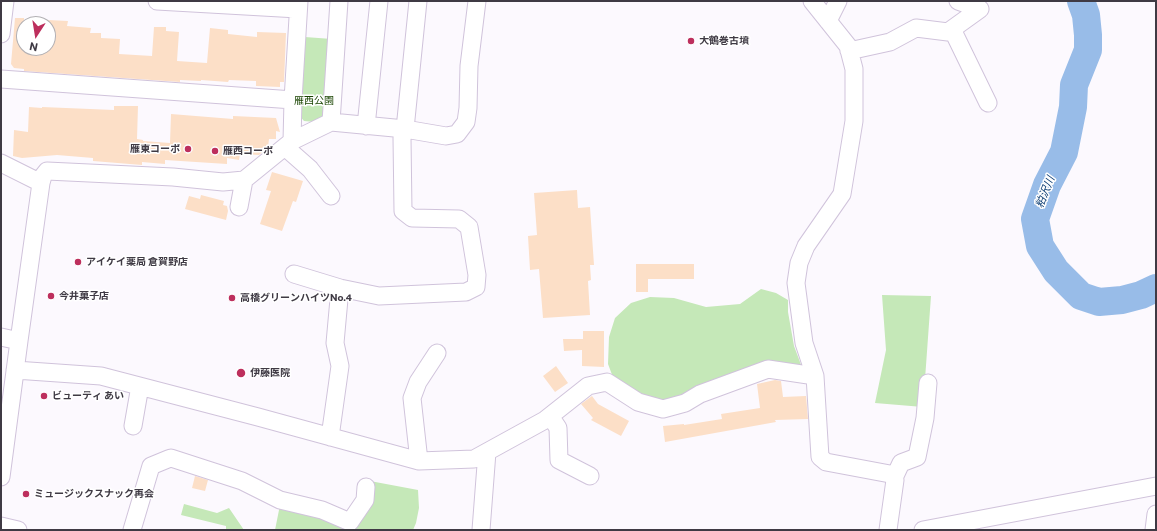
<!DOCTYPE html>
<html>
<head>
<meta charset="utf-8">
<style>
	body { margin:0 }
	#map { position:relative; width:1157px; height:531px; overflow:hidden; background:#fcf9fe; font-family:Commissioner,sans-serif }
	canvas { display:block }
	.frame { position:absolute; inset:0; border:2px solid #3f3a44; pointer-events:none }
	.north { position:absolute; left:16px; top:16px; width:40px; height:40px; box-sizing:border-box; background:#fff; border:1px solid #b2b0b4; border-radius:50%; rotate:192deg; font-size:11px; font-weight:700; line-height:16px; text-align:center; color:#3f3a44 }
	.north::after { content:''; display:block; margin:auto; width:14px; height:18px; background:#bd2f5d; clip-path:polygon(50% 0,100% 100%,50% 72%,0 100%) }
</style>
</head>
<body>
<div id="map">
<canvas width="1157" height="531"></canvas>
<div class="frame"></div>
<div class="north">N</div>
</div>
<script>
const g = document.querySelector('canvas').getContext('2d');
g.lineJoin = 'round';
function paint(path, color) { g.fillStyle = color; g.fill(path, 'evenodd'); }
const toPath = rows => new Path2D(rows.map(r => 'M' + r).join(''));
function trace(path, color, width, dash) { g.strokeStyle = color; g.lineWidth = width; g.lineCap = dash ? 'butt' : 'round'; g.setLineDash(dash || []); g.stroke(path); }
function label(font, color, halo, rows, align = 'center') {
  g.font = font + ' Commissioner,"Noto Sans JP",sans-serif'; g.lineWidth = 3; g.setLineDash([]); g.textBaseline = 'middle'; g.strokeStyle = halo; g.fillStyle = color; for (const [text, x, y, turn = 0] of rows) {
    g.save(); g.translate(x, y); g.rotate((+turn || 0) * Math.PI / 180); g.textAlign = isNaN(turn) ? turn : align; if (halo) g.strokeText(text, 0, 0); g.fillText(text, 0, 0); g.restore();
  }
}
paint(toPath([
	[305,37,332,39,329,112,315,122,304,121,297,113],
	[761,289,776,293,788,300,788,312,794,346,803,370,682,397,664,402,645,400,614,380,608,364,609,337,615,318,631,303,650,297,674,298,706,307,740,304],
	[882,295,931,296,923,407,875,403,886,350],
	[370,481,418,490,419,508,416,523,413,530,275,530,280,505,346,527],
	[184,504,217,513,229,508,244,530,226,530,226,526,181,515]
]), '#c5e8b8');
trace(toPath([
	[1081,1,1086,15,1088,35,1088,50,1074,85,1073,107,1064,152,1047,185,1035,219,1040,246,1056,271,1081,296,1099,302,1122,300,1141,295,1156,288]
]), '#98bce8', 28);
paint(toPath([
	[15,18,24,18,24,48,48,48,48,20,68,21,67,26,91,28,90,33,101,33,101,38,120,39,119,54,152,56,154,27,166,27,166,31,179,32,177,61,207,63,210,28,228,30,228,34,257,37,257,32,286,33,284,82,280,82,280,87,256,86,256,81,229,80,228,82,201,80,201,81,180,80,180,82,24,71,24,69,14,68,11,64],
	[114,106,138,106,137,139,143,140,143,141,170,143,171,114,233,119,233,116,276,118,280,132,276,131,276,139,269,139,268,147,259,155,240,154,239,160,227,158,227,164,165,160,165,164,142,162,142,165,93,161,93,158,57,155,22,158,13,156,14,130,28,132,29,107,42,108,42,107,114,110],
	[272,172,303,181,296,202,293,201,282,231,260,224,271,191,266,190],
	[577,190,578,208,590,207,594,265,590,265,591,280,588,281,590,315,543,318,539,269,530,270,528,236,537,235,534,193],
	[201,195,224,201,223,205,227,206,228,211,226,220,185,209,189,196,200,199],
	[636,264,694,264,694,279,648,279,648,292,636,292],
	[583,331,604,331,604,367,582,366,582,350,564,351,563,339,583,339],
	[556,366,568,383,555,392,543,376],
	[775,380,781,381,783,397,806,396,808,419,775,420,776,422,665,442,663,426,684,424,684,425,722,419,721,414,760,408,757,384],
	[592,396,598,404,629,421,621,436,591,420,593,418,581,404],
	[195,476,208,480,205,491,192,488]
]), '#fcdfc7');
const street = toPath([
	[157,1,298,9],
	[812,1,848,46,854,69,854,121,842,194,806,246,799,263,796,283,804,343,815,376,820,457,826,462,890,474,894,478,895,480,888,530],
	[958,1,980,9],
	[828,21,838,1],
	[952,29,988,103],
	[1,34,5,1],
	[849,51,890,42,916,28,948,32,980,9],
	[1,79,293,100],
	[331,122,339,1],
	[366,126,379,1],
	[292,141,293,100,299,1],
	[285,147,310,169,331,196],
	[1,163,41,183],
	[239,207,244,180],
	[294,274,340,288,335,343,340,366,330,437],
	[340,288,379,296,466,292,476,287,477,275,469,227,459,219,412,218,403,211,402,138,405,129,418,1],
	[1,337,19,341],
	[15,370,101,376,258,417,419,461,474,459,545,420,588,386,607,382,638,402,663,409,685,403,700,394,768,369,815,376],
	[550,416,558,428,559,460,590,476],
	[133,426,140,386],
	[419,461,412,398,418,382,437,353],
	[1,477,19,341,41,183,43,176,47,171,173,177,223,182,244,180,292,141,331,122,405,129,446,136,457,134,466,122,468,108,469,66,477,1],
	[894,478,901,463,917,457,925,418,928,383],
	[1,526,18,530],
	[132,530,151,466,168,459,171,458,242,481,280,500,322,510,350,522,365,500,366,487],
	[481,530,487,452],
	[923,530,1156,486],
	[1154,530,1156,514]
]);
trace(street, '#d0c3db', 19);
trace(street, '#fff', 17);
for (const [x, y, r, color] of [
	[691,41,4,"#bd2f5d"],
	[188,149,4,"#bd2f5d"],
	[215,151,4,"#bd2f5d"],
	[78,262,4,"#bd2f5d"],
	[51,296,4,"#bd2f5d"],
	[232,298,4,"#bd2f5d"],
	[241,373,5,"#bd2f5d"],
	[44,396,4,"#bd2f5d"],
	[26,494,4,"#bd2f5d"]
]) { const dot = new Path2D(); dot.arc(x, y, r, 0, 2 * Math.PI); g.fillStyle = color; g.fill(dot); trace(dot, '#fff', 1.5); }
label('bold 10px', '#3f3a44', '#fff', [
	["大鶴巻古墳",699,41],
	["雁東コーポ",180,149,"right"],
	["雁西コーポ",223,151],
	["アイケイ薬局 倉賀野店",86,262],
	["今井菓子店",59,296],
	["高橋グリーンハイツNo.4",240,298],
	["伊藤医院",250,373],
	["ビューティ あい",52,396],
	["ミュージックスナック再会",34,494]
], 'left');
label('10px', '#194400', '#fff', [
	["雁西公園",314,101]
]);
label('italic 11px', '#0c3d73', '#fff', [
	["粕沢川",1045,192,-68]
]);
</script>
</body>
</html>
